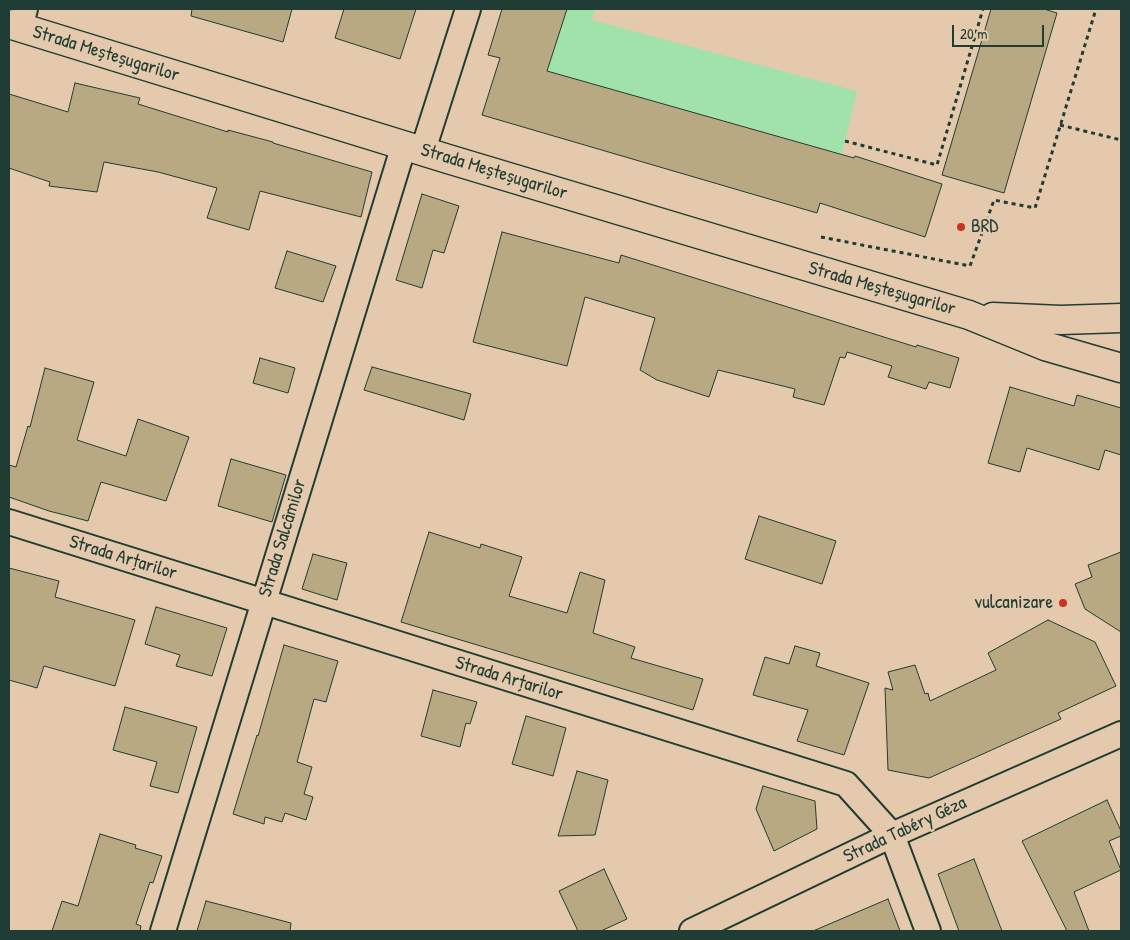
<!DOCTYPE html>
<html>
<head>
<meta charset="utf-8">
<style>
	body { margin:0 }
	#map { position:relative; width:1130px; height:940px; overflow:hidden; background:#e5c9ac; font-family:"Patrick Hand",sans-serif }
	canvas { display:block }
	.frame { position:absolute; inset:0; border:10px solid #1f3d34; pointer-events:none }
	.scale { position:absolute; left:952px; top:25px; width:92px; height:22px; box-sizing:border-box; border:2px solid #1f3d34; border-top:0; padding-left:6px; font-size:15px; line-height:18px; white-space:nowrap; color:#1f3d34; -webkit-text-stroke:4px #e5c9ac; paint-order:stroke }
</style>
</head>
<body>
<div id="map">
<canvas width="1130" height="940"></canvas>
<div class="frame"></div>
<div class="scale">20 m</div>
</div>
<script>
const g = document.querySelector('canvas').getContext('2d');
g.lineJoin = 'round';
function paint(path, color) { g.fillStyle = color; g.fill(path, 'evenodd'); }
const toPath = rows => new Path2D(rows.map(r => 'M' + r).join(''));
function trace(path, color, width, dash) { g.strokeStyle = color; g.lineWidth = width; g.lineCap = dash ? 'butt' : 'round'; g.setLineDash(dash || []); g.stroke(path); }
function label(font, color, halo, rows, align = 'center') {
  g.font = font + ' "Patrick Hand",sans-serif'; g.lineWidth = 5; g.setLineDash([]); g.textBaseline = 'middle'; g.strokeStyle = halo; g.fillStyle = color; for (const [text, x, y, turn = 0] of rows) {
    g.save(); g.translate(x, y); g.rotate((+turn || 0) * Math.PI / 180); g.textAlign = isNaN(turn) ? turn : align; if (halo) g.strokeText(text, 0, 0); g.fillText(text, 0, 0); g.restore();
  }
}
paint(toPath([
	[567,9,595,9,592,20,857,91,842,154,547,71]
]), '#a1e2ab');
const building = toPath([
	[192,9,292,9,283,42,191,16,192,9],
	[344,9,416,9,400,59,335,38,344,9],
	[502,9,567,9,547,71,854,158,855,156,942,184,925,237,820,203,817,213,482,115,500,58,488,55,502,9],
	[991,9,1044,9,1057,13,1004,193,942,175,991,9],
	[75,83,140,98,138,104,228,132,228,130,273,142,273,143,372,172,361,217,260,191,249,230,207,218,217,188,158,172,104,162,97,192,49,186,50,182,9,168,9,94,68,112,75,83],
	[422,194,459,206,444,253,433,250,422,288,396,280,422,194],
	[502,232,619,263,621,255,916,347,917,345,959,358,950,388,929,382,926,389,888,377,892,366,847,352,845,358,840,357,824,405,793,397,795,389,718,370,709,397,657,380,640,370,655,318,585,297,567,366,473,342,502,232],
	[287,251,336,266,323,302,275,288,287,251],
	[260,358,295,368,288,393,253,383,260,358],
	[372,367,471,394,464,420,364,390,372,367],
	[45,368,94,382,77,440,126,456,138,419,189,437,166,501,101,482,88,521,49,511,9,497,9,465,16,467,28,426,30,427,45,368],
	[1010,387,1074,406,1077,395,1121,408,1121,455,1105,450,1099,470,1027,448,1020,472,988,463,1010,387],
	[231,459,286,475,272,522,218,506,231,459],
	[759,516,836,541,822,584,745,559,759,516],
	[429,532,480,548,481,544,522,557,509,596,567,613,580,572,605,580,593,633,635,647,631,658,703,679,693,710,401,622,429,532],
	[1121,552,1121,632,1085,609,1075,584,1092,577,1088,565,1121,552],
	[313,554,347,563,337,600,302,589,313,554],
	[9,568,59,581,55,597,135,620,115,686,44,666,37,688,9,680,9,568],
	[156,607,227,628,212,676,176,666,180,655,145,644,156,607],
	[1048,620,1095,642,1116,686,1058,713,1061,719,929,778,888,770,885,688,893,690,888,672,915,665,925,694,928,693,930,701,996,670,988,653,1048,620],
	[284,645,338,661,326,702,314,699,297,762,312,767,304,794,313,797,306,820,285,813,282,822,265,817,264,824,233,814,257,735,258,736,284,645],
	[795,646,820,653,816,666,869,683,844,755,797,741,808,710,753,695,765,657,789,664,795,646],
	[433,690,477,702,470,724,466,723,460,747,421,736,433,690],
	[125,707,197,727,178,793,150,786,157,762,113,750,125,707],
	[526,716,566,728,553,776,512,764,526,716],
	[577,771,608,780,595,835,558,836,577,771],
	[763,786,815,801,817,829,774,851,756,809,763,786],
	[1107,800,1121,831,1121,836,1109,841,1121,870,1074,892,1089,931,1067,931,1022,841,1107,800],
	[100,834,136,845,135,848,162,856,153,883,150,882,136,924,141,926,140,931,52,931,62,901,78,906,100,834],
	[974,859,1002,931,959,931,938,874,974,859],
	[604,869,627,919,601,931,578,931,559,891,604,869],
	[888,899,900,931,813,931,888,899],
	[206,901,291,923,290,931,197,931,206,901]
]);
paint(building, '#b8a983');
trace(building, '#1f3d34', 1);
const street = toPath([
	[20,28,25,9],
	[423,150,468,9],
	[9,522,846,784,892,835,928,931],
	[163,931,404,145],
	[692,931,892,835,1121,734]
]);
const secondary = toPath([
	[9,24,448,159,969,315,1045,346,1121,368],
	[993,317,1061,320,1121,318]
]);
trace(street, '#1f3d34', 28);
trace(secondary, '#1f3d34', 31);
trace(toPath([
	[1060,125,1121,140],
	[845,141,937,165,983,9],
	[821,237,970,266,994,200,1035,208,1096,9]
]), '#1f3d34', 3, [4, 4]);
trace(street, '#e5c9ac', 24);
trace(secondary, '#e5c9ac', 28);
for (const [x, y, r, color] of [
	[961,227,5,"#c8321e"],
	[1063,603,5,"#c8321e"]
]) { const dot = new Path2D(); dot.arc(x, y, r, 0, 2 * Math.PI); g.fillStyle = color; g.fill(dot); trace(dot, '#e5c9ac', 2); }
label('19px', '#1f3d34', '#e5c9ac', [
	["Strada Meșteșugarilor",106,54,17],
	["Strada Meșteșugarilor",494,172,17],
	["Strada Meșteșugarilor",882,289,16],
	["Strada Salcâmilor",283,538,-73],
	["Strada Arțarilor",123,558,17],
	["Strada Arțarilor",509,679,17],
	["Strada Tabéry Géza",905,830,-25]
]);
label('19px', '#1f3d34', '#e5c9ac', [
	["BRD",971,227],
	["vulcanizare",1053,603,"right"]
], 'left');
</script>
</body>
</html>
